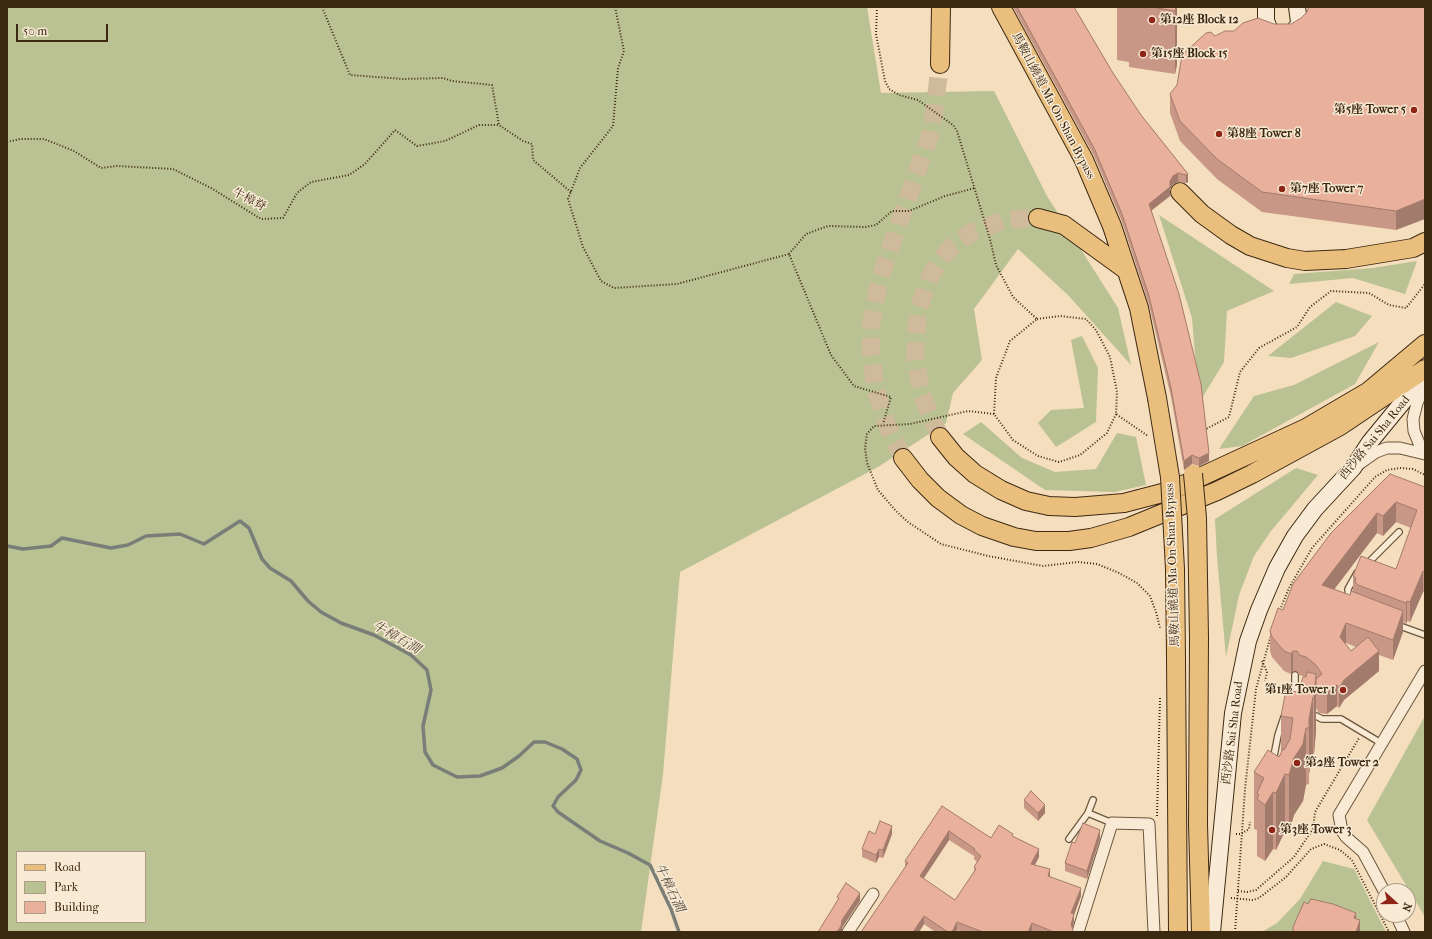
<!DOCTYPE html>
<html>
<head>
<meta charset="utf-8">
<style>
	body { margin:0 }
	#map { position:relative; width:1432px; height:939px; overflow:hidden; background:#f4debd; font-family:"IM FELL French Canon",serif }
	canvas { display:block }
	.frame { position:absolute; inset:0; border:8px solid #3c2912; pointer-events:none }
	.legend { position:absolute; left:16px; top:851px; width:130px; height:72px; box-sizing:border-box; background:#f8ead4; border:1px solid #ad9d86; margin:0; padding:5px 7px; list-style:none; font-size:12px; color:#3c2912 }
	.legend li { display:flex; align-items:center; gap:8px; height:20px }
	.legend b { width:20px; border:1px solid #ad9d86 }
	.north { position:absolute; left:1376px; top:883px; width:40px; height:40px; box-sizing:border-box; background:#f8ead4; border:1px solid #ad9d86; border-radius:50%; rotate:111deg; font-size:11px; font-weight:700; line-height:16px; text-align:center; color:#3c2912 }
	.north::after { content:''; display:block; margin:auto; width:14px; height:18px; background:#8f2418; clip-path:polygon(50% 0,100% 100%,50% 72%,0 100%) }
	.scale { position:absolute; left:16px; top:24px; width:92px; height:18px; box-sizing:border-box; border:2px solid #3c2912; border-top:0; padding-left:5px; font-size:12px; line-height:14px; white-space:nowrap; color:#3c2912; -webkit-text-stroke:3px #f8ead4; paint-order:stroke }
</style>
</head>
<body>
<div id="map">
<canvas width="1432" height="939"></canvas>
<div class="frame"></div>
<ul class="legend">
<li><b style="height:5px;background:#eabf7e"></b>Road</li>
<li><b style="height:11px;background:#bac192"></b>Park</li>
<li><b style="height:11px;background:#e9b09b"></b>Building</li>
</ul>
<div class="north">N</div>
<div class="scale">50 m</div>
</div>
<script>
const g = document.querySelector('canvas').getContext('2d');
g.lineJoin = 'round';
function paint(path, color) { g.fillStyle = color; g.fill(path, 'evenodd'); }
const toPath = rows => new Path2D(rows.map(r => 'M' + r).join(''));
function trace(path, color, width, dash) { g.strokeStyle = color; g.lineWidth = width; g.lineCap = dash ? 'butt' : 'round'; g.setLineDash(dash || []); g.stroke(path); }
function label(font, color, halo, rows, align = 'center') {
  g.font = font + ' "IM FELL French Canon","Noto Serif TC",serif'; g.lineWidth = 3; g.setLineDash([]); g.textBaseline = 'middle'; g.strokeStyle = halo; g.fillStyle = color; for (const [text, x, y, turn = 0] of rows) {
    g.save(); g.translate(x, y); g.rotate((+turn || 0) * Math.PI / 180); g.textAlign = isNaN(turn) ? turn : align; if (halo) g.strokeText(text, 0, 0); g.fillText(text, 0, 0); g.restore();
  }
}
paint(toPath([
	[7,7,867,7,881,93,994,91,1047,196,1118,308,1131,365,1068,295,1018,249,974,309,982,360,953,393,946,423,878,467,680,572,663,774,641,932,7,932],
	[17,852,145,852,145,922,17,922],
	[1159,215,1274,291,1227,311,1224,362,1199,403,1192,318],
	[1417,261,1405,294,1353,278,1289,284,1294,274,1373,268],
	[1336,302,1372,316,1355,336,1291,358,1268,356],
	[1082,336,1098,368,1096,422,1056,447,1038,423,1051,410,1084,408,1071,340],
	[1379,342,1355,384,1242,446,1219,449,1254,396,1294,385],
	[981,422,1022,458,1055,472,1096,469,1117,433,1136,437,1146,485,1115,492,1045,490,963,434],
	[1296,468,1318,475,1271,531,1254,556,1239,595,1226,657,1217,557,1215,519],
	[1425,716,1425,917,1367,820],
	[1323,861,1354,869,1386,932,1262,932,1277,923,1300,899]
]), '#bac192');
trace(toPath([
	[7,546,23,549,51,546,62,538,111,548,128,545,146,536,180,534,204,544,240,521,249,528,262,559,270,568,291,581,308,601,321,612,341,623,374,635,411,655,427,670,431,690,423,726,425,752,433,765,457,777,480,776,502,768,519,756,534,742,545,742,562,749,577,759,581,770,576,780,558,797,553,806,558,812,600,841,628,853,650,865,671,909,679,932]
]), '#797f78', 3.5);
trace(toPath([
	[940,437,922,395,915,356,918,310,930,277,939,262,949,249,972,232,1004,220,1038,218],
	[903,458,887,425,875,388,871,347,871,325,878,287,886,260,930,135,934,114,940,64]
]), '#cfba9b', 18, [18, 9]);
const lane = toPath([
	[1366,565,1399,532],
	[1349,602,1348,589,1357,573],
	[1397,625,1425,635],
	[1295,698,1295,675],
	[1310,713,1322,719,1341,719,1381,743],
	[1273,761,1278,735,1284,717],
	[1088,813,1093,800],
	[1069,839,1088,813,1112,823]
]);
const street = toPath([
	[1423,453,1414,431,1413,419,1417,403,1425,384],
	[1359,464,1376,452,1387,448,1400,448,1425,454],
	[1384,891,1363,852,1346,837,1342,831,1339,815,1425,671],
	[1396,915,1404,932],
	[848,932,873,894],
	[1078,932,1112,823,1149,824,1154,932]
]);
const secondary = toPath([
	[1266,7,1266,21,1269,28,1275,34,1282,35,1290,34,1298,26,1299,22,1297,7],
	[1212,932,1233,713,1248,641,1259,610,1277,568,1295,536,1315,509,1353,468,1370,442,1425,375]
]);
const primary = toPath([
	[1001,7,1084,160,1112,226,1139,308,1157,398],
	[940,64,941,7],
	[1180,192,1202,214,1231,235,1250,246,1287,258,1305,261,1346,259,1413,248,1425,242],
	[1038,218,1064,225,1126,270],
	[940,437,956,457,975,474,1001,490,1026,501,1049,506,1075,507,1124,503,1170,491,1306,428,1369,391,1425,344],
	[903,458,920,480,938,498,961,515,982,526,1014,537,1036,541,1069,541,1091,538,1129,527,1217,491,1252,474,1340,426,1425,369],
	[1199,638,1198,824,1201,932],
	[1176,658,1178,932]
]);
trace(lane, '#6a563d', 8);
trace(street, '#6a563d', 13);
trace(secondary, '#3c2912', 18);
trace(primary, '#3c2912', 20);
trace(toPath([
	[322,7,350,75,403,79,443,78,452,81,492,85,499,125,523,141,532,144,533,160,571,192],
	[615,7,624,51,618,68,613,126,580,168,568,199,583,247,601,281,614,288,677,284,789,254,831,355,854,386,891,397,883,424],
	[877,7,876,34,885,81,889,89,899,95,918,100,953,125,957,131,990,239,996,265,1013,297,1037,319,1010,341,996,378,994,414,1013,440,1038,456,1059,462,1080,455,1107,433,1116,414],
	[7,142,20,139,44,139,74,151,101,168,117,166,173,169,211,188,261,219,283,218,297,193,311,182,349,175,365,164,395,130,417,146,445,141,479,125,499,125],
	[789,254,806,234,828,226,865,227,876,225,892,211,909,211,945,196,975,188],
	[1037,319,1060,316,1086,319,1096,330,1110,357,1117,392,1116,414,1148,436],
	[994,414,968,411,910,424,874,426,867,434,865,448,867,463,878,490,896,511,908,522,941,544,988,556,1043,566,1078,562,1097,564,1119,573,1137,583,1150,596,1156,612,1160,628],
	[1204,430,1229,417,1240,372,1259,348,1297,327,1310,307,1331,291,1369,293,1389,305,1406,308,1425,284],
	[1280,610,1289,588,1312,548,1375,477,1387,470,1400,468,1413,469,1425,475],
	[1262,661,1267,672,1265,681],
	[1157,816,1160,698],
	[1236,834,1241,834,1249,829,1250,822],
	[1238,891,1247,892,1256,890,1294,857,1313,829,1315,812,1359,738],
	[1231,898,1253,900,1259,898,1286,877,1311,849,1324,844,1340,850,1352,860,1389,932],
	[1235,932,1245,789,1256,689,1271,635]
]), '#3c2912', 2, [1, 2]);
trace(lane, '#f8ead4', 5.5);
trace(street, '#f8ead4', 11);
trace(secondary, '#f8ead4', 16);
trace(primary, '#eabf7e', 18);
const primaryBridge = toPath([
	[1157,398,1170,477,1175,569,1176,658],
	[1193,474,1197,518,1199,638]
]);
trace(primaryBridge, '#3c2912', 20, []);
trace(primaryBridge, '#eabf7e', 18);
paint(toPath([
	[1013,7,1074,7,1113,73,1141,115,1188,174,1188,182,1186,183,1178,182,1173,184,1170,189,1170,196,1151,211,1209,461,1199,466,1192,464,1184,470,1171,397,1149,305,1122,222,1094,156],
	[1117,7,1177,7,1177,65,1175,74,1129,67,1129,62,1117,60],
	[1425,7,1396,230,1262,212,1217,179,1180,141,1170,113,1170,94,1215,36,1234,31,1274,24,1291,24],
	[1425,487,1425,592,1423,592,1410,622,1407,621,1406,624,1403,622,1403,632,1393,660,1379,655,1379,671,1344,700,1339,708,1337,706,1327,714,1319,713,1316,708,1316,731,1314,754,1313,754,1309,774,1309,784,1306,785,1303,801,1294,815,1289,832,1285,831,1276,850,1273,849,1265,861,1257,856,1257,830,1254,829,1254,772,1279,757,1281,753,1281,716,1298,692,1301,684,1306,677,1299,675,1297,671,1293,671,1291,674,1284,671,1272,657,1270,651,1270,631,1331,533],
	[1396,522,1411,528,1396,569,1353,576,1353,592,1350,595,1334,590,1377,533,1383,536],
	[1346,643,1356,647,1351,651,1345,644],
	[1024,800,1045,813,1038,821,1024,808],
	[942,806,991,838,1013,837,1039,857,1035,865,1050,877,1081,896,1074,915,1074,922,1073,927,1073,932,1033,932,1032,931,1032,932,962,932,957,930,956,932,935,932,924,924,919,932,861,932,905,868,905,861],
	[949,840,974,856,974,859,977,862,974,867,974,872,955,900,923,879],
	[875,834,892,834,883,858,879,857,876,863,862,857,862,849],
	[1100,838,1087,879,1065,871,1065,863,1075,843]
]), '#c89785');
paint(toPath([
	[1176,7,1177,7,1177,65,1175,74,1175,11],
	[1178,173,1178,182,1173,184,1170,189,1170,196,1149,212,1149,204,1170,181,1173,176],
	[1188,174,1188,182,1186,183,1186,175],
	[1425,199,1425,219,1396,230,1396,211],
	[1209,453,1209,461,1199,466,1199,458],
	[1192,455,1192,464,1184,470,1184,461],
	[1396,502,1396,522,1383,536,1383,516],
	[1377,513,1377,533,1322,605,1322,585],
	[1423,571,1423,592,1410,622,1410,602],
	[1407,601,1407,621,1406,624,1406,603],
	[1403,611,1403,632,1393,660,1393,640],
	[1346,623,1346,643,1340,658,1340,637],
	[1293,651,1293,671,1291,674,1291,654],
	[1379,651,1379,671,1344,700,1339,708,1339,688,1344,680],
	[1316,674,1316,731,1314,754,1314,697],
	[1337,685,1337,706,1327,714,1327,693],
	[1313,697,1313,754,1309,774,1309,719],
	[1306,728,1306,785,1303,801,1294,815,1289,832,1289,775,1294,758],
	[1285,774,1285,831,1276,850,1276,793],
	[1273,792,1273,849,1265,861,1265,805],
	[1045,805,1045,813,1038,821,1038,813],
	[892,826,892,834,883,858,883,850],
	[1100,830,1100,838,1087,879,1087,871],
	[949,831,949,840,920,884,920,876],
	[879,849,879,857,876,863,876,855],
	[1039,849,1039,857,1031,872,1031,864],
	[1050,869,1050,877,1048,876],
	[1081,888,1081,896,1074,915,1074,922,1071,932,1071,913],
	[860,893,860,901,842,928,842,932,837,932,842,920],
	[1356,913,1356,931,1360,920,1360,932,1354,932,1354,918],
	[924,916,924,924,919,932,913,932],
	[957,922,957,930,956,932,952,932],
	[1032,923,1032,932,1028,932]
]), '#a37b6c');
const building = toPath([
	[1017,7,1074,7,1113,73,1141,115,1188,174,1186,175,1178,173,1173,176,1170,181,1170,187,1149,204,1179,294,1201,384,1209,453,1199,458,1192,455,1184,461,1171,388,1149,296,1122,214,1094,148,1017,7],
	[1152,7,1176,7,1175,11,1152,7],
	[1309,7,1425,7,1425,199,1396,211,1262,192,1217,159,1180,121,1170,94,1177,85,1182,55,1206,33,1211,32,1215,36,1225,31,1234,31,1243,23,1258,18,1274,24,1291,24,1301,18,1307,12,1309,7],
	[1390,474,1425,487,1425,572,1423,571,1410,602,1407,601,1406,603,1358,585,1355,582,1356,578,1353,576,1361,556,1396,569,1417,510,1396,502,1383,516,1377,513,1322,585,1350,595,1351,591,1403,611,1393,640,1346,623,1340,637,1351,651,1368,637,1379,651,1344,680,1339,688,1337,685,1327,693,1319,693,1316,688,1316,679,1322,674,1315,664,1306,657,1299,655,1297,651,1293,651,1291,654,1284,651,1272,637,1270,631,1278,608,1283,610,1293,584,1331,533,1390,474],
	[1307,672,1316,674,1314,697,1313,697,1309,719,1309,728,1306,728,1303,744,1294,758,1289,775,1285,774,1276,793,1273,792,1265,805,1257,799,1259,795,1257,793,1264,778,1254,772,1268,750,1279,757,1283,749,1284,750,1290,739,1293,718,1281,716,1286,690,1298,692,1299,684,1301,684,1303,677,1306,677,1307,672],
	[1031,791,1045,805,1038,813,1024,800,1031,791],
	[942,806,991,838,999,825,1013,834,1012,836,1039,849,1031,864,1050,869,1048,876,1081,888,1071,913,1074,914,1071,925,1073,929,1072,932,1054,932,1032,923,1028,932,983,932,957,922,952,932,948,932,924,916,913,932,861,932,908,863,905,861,942,806],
	[949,831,975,849,974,850,981,856,974,867,976,869,955,900,920,876,949,831],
	[880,821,892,826,883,850,879,849,876,855,862,849,869,831,875,834,880,821],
	[1083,823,1100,830,1087,871,1065,863,1072,842,1075,843,1083,823],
	[846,883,860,893,842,920,841,926,837,932,818,932,839,898,837,897,846,883],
	[1311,899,1333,904,1356,913,1354,918,1360,920,1356,932,1293,932,1293,927,1304,902,1308,904,1311,899]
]);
paint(building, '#e9b09b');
trace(building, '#a37b6c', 1);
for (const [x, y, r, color] of [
	[1152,20,4,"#8f2418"],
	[1143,54,4,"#8f2418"],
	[1414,110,4,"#8f2418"],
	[1219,134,4,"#8f2418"],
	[1282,189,4,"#8f2418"],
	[1343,690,4,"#8f2418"],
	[1297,763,4,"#8f2418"],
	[1272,830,4,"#8f2418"]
]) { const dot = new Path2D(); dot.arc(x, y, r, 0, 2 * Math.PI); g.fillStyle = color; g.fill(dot); trace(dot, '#f8ead4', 1.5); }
label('bold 12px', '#3c2912', '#f8ead4', [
	["第12座 Block 12",1160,20],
	["第15座 Block 15",1151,54],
	["第5座 Tower 5",1406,110,"right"],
	["第8座 Tower 8",1227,134],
	["第7座 Tower 7",1290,189],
	["第1座 Tower 1",1335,690,"right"],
	["第2座 Tower 2",1305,763],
	["第3座 Tower 3",1280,830]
], 'left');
label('12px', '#3c2912', '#f8ead4', [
	["馬鞍山繞道 Ma On Shan Bypass",1053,106,62],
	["牛樟脊",249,200,28],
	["西沙路 Sai Sha Road",1375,438,-51],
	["馬鞍山繞道 Ma On Shan Bypass",1173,565,-92],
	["西沙路 Sai Sha Road",1233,733,-83]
]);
label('italic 13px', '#564d3c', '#f8ead4', [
	["牛樟石澗",396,638,30],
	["牛樟石澗",669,888,64]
]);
</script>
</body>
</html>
